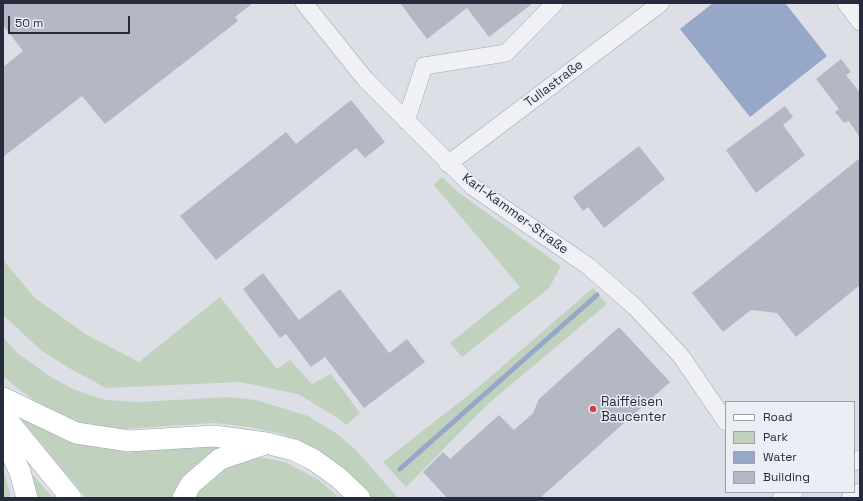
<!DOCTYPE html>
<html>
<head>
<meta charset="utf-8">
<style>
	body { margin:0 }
	#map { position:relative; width:863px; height:501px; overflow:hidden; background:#dddfe7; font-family:"Space Grotesk",sans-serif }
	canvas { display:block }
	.frame { position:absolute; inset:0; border:4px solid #262b3e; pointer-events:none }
	.legend { position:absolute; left:725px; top:401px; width:130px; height:92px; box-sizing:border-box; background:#eceef5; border:1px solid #9da0ac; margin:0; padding:5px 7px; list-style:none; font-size:12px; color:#262b3e }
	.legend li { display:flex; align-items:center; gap:8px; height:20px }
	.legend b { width:20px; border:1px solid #9da0ac }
	.scale { position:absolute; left:8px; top:16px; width:122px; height:18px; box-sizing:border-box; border:2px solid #262b3e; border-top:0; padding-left:5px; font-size:12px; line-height:14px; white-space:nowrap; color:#262b3e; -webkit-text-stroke:3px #eceef5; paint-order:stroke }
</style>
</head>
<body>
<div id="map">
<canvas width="863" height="501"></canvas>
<div class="frame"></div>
<ul class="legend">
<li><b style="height:5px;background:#fff"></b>Road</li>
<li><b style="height:11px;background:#c0d1be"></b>Park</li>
<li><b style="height:11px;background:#97a7c8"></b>Water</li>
<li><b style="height:11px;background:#b4b8c4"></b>Building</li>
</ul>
<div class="scale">50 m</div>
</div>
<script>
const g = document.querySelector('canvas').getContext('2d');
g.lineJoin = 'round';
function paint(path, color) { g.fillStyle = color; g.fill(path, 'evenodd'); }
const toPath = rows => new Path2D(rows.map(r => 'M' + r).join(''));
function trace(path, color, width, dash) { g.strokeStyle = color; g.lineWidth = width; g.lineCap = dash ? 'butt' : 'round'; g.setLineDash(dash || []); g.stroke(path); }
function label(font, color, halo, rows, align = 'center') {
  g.font = font + ' "Space Grotesk",sans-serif'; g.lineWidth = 3; g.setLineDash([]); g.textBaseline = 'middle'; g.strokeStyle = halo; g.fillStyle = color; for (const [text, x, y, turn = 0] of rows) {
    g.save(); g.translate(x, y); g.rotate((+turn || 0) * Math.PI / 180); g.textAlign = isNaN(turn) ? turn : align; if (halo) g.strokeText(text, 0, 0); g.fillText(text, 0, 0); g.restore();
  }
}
paint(toPath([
	[442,177,458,192,561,266,549,288,462,357,450,343,520,287,434,185],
	[3,260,35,298,87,335,139,362,220,297,277,369,290,360,312,384,331,374,360,413,346,425,341,420,298,394,240,382,106,388,69,368,42,351,3,315],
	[593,288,607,304,488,404,406,487,383,462,475,390],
	[3,337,17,353,51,377,75,390,105,400,139,402,230,397,256,400,308,416,336,433,357,451,398,498,371,498,341,468,315,450,282,434,250,427,214,423,108,430,78,424,47,409,18,389,3,376],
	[19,417,228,445,177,498,86,498],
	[257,457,285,462,317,479,340,498,192,498,207,476,237,460],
	[3,469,10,493,10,498,3,498],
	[32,474,53,498,37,498]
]), '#c0d1be');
paint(toPath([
	[713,3,785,3,827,56,750,117,680,29]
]), '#97a7c8');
trace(toPath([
	[400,469,597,295]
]), '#97a7c8', 5);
paint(toPath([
	[3,3,253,3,235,17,238,21,105,124,82,96,3,157,3,67,23,51,3,25],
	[400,3,533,3,489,37,467,8,427,39],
	[841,59,851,72,846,75,860,93,860,138,849,121,844,123,835,112,839,109,816,79],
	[351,100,385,142,365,158,356,148,216,260,180,216,286,132,296,144],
	[785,106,793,117,783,125,805,155,756,193,726,150],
	[639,146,665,179,604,228,588,207,583,211,573,197],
	[860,158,860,285,796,337,777,313,751,310,723,332,692,293],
	[263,273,299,320,340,289,389,353,407,339,425,362,364,408,325,357,311,367,286,334,280,338,243,289],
	[619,327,670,382,540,498,447,498,423,472,443,452,450,459,499,415,514,430,533,413,539,399]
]), '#b4b8c4');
const minor = toPath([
	[304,3,365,79,473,187,588,266,635,307,681,356,726,422],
	[846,3,860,22],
	[406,121,424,66,506,53,555,3],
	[448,164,661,3],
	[854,462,860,459],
	[781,498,794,492],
	[850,498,860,492]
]);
const major = toPath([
	[3,398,76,433,129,441,214,436,266,443,294,450,314,460,339,478,360,498],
	[3,415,71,498],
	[3,435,20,472,27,498],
	[183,498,191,484,220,459,262,445]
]);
trace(minor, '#a2a5b1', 18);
trace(major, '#9ca2b3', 22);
trace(minor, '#f0f1f5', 17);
trace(major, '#fff', 21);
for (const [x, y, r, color] of [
	[593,409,4,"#cf403f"]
]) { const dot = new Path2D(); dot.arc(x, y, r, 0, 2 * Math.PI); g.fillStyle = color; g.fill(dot); trace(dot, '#eceef5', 1.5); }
label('13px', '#262b3e', '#eceef5', [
	["Tullastraße",554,84,-37],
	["Karl-Kammer-Straße",515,214,36]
]);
label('13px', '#262b3e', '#eceef5', [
	["Raiffeisen",601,402],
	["Baucenter",601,417]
], 'left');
</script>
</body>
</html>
